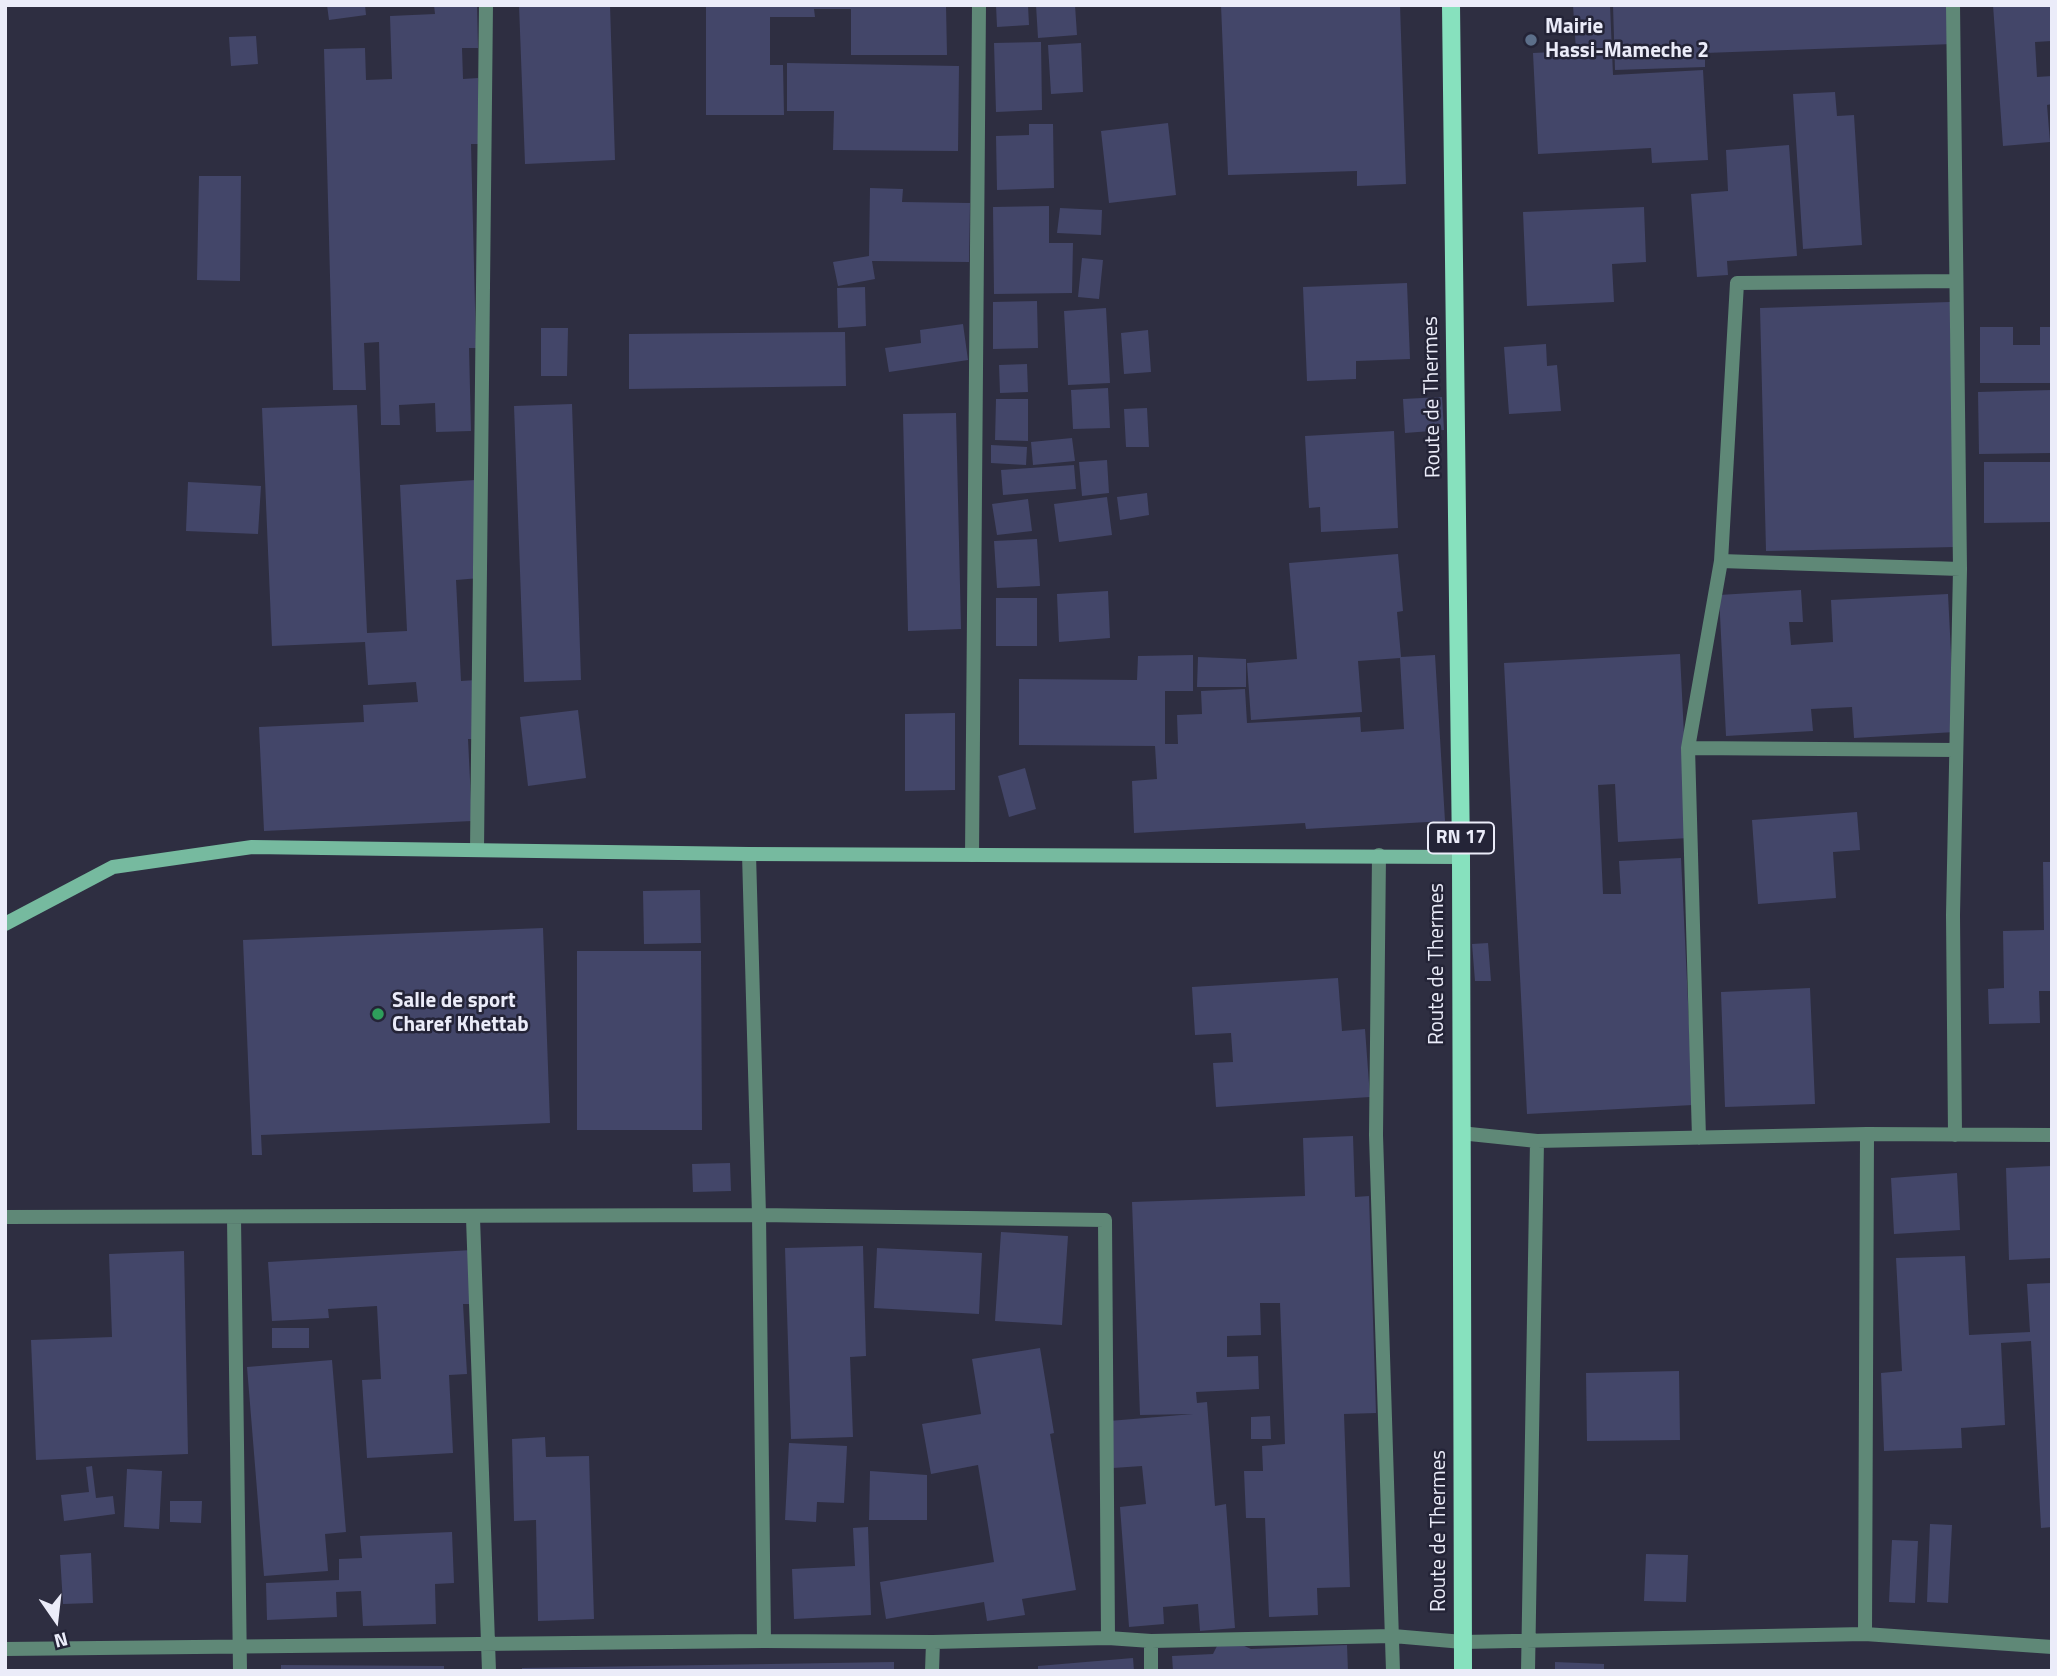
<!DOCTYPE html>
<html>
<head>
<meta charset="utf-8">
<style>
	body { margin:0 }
	#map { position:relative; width:2057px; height:1676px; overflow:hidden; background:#2e2e41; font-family:"Titillium Web",sans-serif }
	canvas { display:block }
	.frame { position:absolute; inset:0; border:7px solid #ebecf9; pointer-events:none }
	.north { position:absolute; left:21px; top:1585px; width:70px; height:70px; -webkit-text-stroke:5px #242437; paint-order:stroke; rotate:166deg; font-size:19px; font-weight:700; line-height:28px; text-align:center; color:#ebecf9 }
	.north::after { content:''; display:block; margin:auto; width:24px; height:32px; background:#ebecf9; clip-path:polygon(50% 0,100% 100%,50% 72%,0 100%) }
</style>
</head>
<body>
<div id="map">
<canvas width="2057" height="1676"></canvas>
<div class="frame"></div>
<div class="north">N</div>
</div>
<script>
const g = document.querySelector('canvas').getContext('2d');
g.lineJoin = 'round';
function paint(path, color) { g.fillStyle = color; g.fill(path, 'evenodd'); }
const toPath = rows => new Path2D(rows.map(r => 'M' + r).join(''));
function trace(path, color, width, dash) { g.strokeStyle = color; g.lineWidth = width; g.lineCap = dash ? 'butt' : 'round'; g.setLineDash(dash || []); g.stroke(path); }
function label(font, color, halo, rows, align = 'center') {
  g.font = font + ' "Titillium Web",sans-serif'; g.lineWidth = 5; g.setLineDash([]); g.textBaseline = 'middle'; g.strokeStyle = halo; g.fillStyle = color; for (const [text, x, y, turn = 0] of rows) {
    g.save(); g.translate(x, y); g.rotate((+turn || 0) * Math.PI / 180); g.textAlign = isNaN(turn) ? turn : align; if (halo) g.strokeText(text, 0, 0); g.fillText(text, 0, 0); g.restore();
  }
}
paint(toPath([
	[327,5,365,5,366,15,329,20],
	[434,5,477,5,478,48,462,48,463,79,478,78,480,144,471,144,476,348,469,348,471,431,436,432,435,403,399,405,400,425,381,425,379,342,364,343,366,390,333,390,324,49,365,48,366,80,392,79,390,16,435,14],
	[519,5,610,5,615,160,525,164],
	[706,5,946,5,947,55,851,55,851,9,814,9,815,17,770,17,770,65,783,65,784,115,706,115],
	[996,5,1028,5,1029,25,997,27],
	[1036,5,1075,5,1077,35,1038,38],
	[1221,5,1400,5,1406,184,1357,186,1357,171,1228,175],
	[1573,5,1610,5,1613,75,1703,70,1708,160,1652,163,1651,148,1538,154,1533,53,1576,51],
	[1613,5,1952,5,1953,44,1705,53,1705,67,1615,70],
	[1993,5,2052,5,2052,41,2035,42,2037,77,2052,76,2052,104,2047,105,2050,142,2003,146],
	[256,36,258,64,231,66,229,37],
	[1041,42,1042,110,996,112,994,43],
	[1081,43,1083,92,1051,94,1048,45],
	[787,63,959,66,958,151,833,150,834,111,787,111],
	[1835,92,1837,116,1854,115,1862,245,1803,249,1793,94],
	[1168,123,1176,195,1109,203,1101,131],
	[1029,124,1053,124,1054,188,997,190,996,136,1029,135],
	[1789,145,1797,256,1727,261,1728,275,1697,277,1691,194,1728,191,1726,150],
	[199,176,241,176,240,281,197,280],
	[870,188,903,189,902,202,970,203,969,262,872,261,875,279,838,286,833,262,869,256],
	[1049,206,1049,243,1073,243,1072,293,994,294,993,207],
	[1644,207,1646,262,1612,264,1614,302,1527,306,1523,212],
	[1060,208,1102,210,1101,235,1057,233],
	[1082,258,1103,260,1099,299,1078,297],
	[1407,283,1410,359,1356,361,1356,379,1307,381,1303,287],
	[865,287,866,326,838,328,837,288],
	[1037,301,1038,348,993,349,993,302],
	[1950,302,1956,547,1766,551,1760,308],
	[1106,308,1110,383,1068,385,1064,311],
	[963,324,968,360,889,372,885,348,921,343,920,330],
	[1980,327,2013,327,2013,345,2040,345,2040,327,2052,327,2052,383,1980,383],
	[541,328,568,328,567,376,541,376],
	[1148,330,1151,372,1124,374,1121,333],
	[845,332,846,386,629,389,629,334],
	[1546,344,1547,366,1557,365,1561,411,1509,414,1504,347],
	[1027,364,1028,392,1000,393,999,365],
	[1108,388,1110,428,1073,429,1071,390],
	[2052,390,2052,453,1979,454,1978,392],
	[1442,397,1444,430,1405,433,1403,399],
	[996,399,1028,399,1028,441,995,440],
	[572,404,581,680,524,682,514,406],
	[357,405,367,633,407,631,400,485,475,480,480,578,456,580,461,681,476,680,478,739,468,739,472,821,264,831,259,727,364,722,363,705,418,702,416,682,368,685,365,642,272,646,262,408],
	[1147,408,1149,447,1126,447,1124,409],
	[956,413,961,629,908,631,903,414],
	[1394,431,1398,528,1321,532,1320,507,1309,508,1305,436],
	[1072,438,1075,461,1033,465,1031,442],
	[991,445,1027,447,1026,465,991,463],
	[1107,460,1109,493,1082,496,1079,462],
	[1984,462,2052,462,2052,522,1984,523],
	[1074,465,1076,489,1003,495,1001,470],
	[188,482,261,486,258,534,186,531],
	[1147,493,1149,515,1120,520,1117,497],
	[1107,497,1112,535,1059,542,1054,504],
	[1028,499,1032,531,997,535,992,504],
	[1037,539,1040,586,997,588,994,541],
	[1398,554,1403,611,1397,612,1401,657,1435,655,1445,821,1306,829,1305,823,1134,833,1132,781,1157,779,1155,746,1019,745,1019,679,1137,680,1138,656,1193,655,1193,691,1165,691,1165,744,1178,744,1177,715,1202,714,1201,691,1245,689,1247,723,1360,717,1361,732,1404,729,1400,658,1358,661,1362,712,1251,720,1247,663,1297,659,1289,563],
	[1801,590,1803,622,1789,622,1791,645,1833,642,1831,600,1948,594,1955,732,1854,738,1852,707,1811,709,1813,731,1726,736,1719,595],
	[1108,591,1110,638,1059,642,1057,594],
	[996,598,1037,598,1037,646,996,646],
	[1680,654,1689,838,1618,842,1615,784,1598,785,1603,894,1621,894,1619,861,1681,858,1693,1105,1527,1114,1504,663],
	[1198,657,1246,659,1246,687,1197,687],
	[578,710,586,778,528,786,520,717],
	[955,713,955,790,905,791,905,714],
	[1025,768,1036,809,1009,817,998,776],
	[1857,812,1860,850,1833,852,1836,898,1758,904,1752,820],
	[2043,862,2052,862,2052,991,2039,991,2040,1023,1989,1024,1988,989,2004,988,2003,931,2044,930],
	[700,890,701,943,644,944,643,891],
	[543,928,550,1123,261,1135,262,1155,252,1155,243,940],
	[1488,943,1491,981,1475,981,1472,944],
	[577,951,701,951,702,1130,577,1130],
	[1338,978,1342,1031,1365,1029,1370,1097,1216,1107,1213,1063,1233,1062,1231,1033,1195,1035,1192,987],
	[1810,988,1815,1104,1725,1107,1721,992],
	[1353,1136,1355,1197,1369,1196,1376,1413,1344,1414,1350,1587,1317,1588,1318,1615,1269,1617,1265,1518,1246,1518,1244,1471,1263,1471,1262,1446,1285,1444,1280,1303,1260,1303,1261,1335,1227,1336,1227,1357,1258,1356,1259,1389,1196,1392,1197,1403,1207,1402,1215,1506,1226,1504,1235,1628,1200,1631,1198,1604,1163,1607,1164,1624,1129,1627,1120,1507,1146,1504,1142,1466,1113,1468,1109,1421,1193,1414,1140,1415,1132,1202,1305,1196,1303,1138],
	[730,1163,731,1191,693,1192,692,1164],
	[2052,1166,2052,1258,2009,1260,2006,1168],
	[1957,1173,1960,1230,1894,1234,1891,1178],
	[1001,1232,1068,1236,1062,1325,995,1321],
	[863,1246,866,1356,850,1357,853,1437,791,1439,785,1248],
	[877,1248,982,1253,979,1314,874,1308],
	[472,1250,475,1304,463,1304,467,1374,449,1375,453,1453,367,1458,362,1380,381,1379,377,1306,328,1309,329,1318,272,1321,268,1262],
	[184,1251,188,1454,36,1460,31,1340,112,1337,109,1254],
	[1965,1256,1969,1335,2030,1332,2027,1284,2052,1283,2052,1527,2041,1528,2031,1341,2001,1343,2005,1425,1961,1428,1962,1448,1884,1451,1881,1373,1902,1371,1896,1258],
	[272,1328,309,1328,309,1348,272,1348],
	[1040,1348,1054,1433,1050,1434,1076,1590,1022,1599,1025,1615,987,1621,984,1602,886,1619,880,1582,994,1562,978,1465,931,1474,922,1424,981,1414,972,1359],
	[332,1360,346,1532,325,1534,328,1571,264,1576,247,1367],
	[1679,1371,1680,1440,1587,1441,1586,1373],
	[1270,1416,1271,1439,1251,1439,1251,1417],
	[545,1437,546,1457,589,1456,594,1619,538,1621,536,1520,514,1521,512,1439],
	[789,1443,847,1446,844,1503,817,1502,816,1522,785,1520],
	[92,1466,96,1498,113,1496,115,1514,64,1521,61,1495,89,1492,86,1467],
	[127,1469,162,1471,159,1529,124,1527],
	[870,1471,927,1475,927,1520,869,1520],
	[170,1501,202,1501,201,1523,170,1522],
	[1930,1524,1952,1525,1948,1603,1927,1602],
	[868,1527,871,1615,794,1619,792,1569,855,1566,853,1528],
	[452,1532,454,1583,435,1584,436,1624,363,1626,361,1591,336,1592,337,1617,267,1620,266,1583,339,1580,339,1559,362,1558,360,1536],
	[1892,1540,1918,1541,1915,1603,1889,1602],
	[91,1553,93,1603,63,1604,60,1555],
	[1646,1554,1688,1555,1686,1602,1644,1601],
	[1222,1636,1251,1649,1347,1645,1348,1671,1173,1671,1172,1656,1213,1654],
	[1133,1658,1134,1671,1038,1671,1038,1666],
	[894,1662,894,1671,522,1671,522,1668],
	[1555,1662,1604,1664,1604,1671,1555,1671],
	[281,1665,444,1666,444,1671,281,1671]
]), '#434669');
trace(toPath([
	[1953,5,1960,569,1953,915,1955,1135],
	[1721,561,1737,283,1954,281],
	[1688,748,1956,750],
	[477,849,486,5],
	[749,854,759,1215,764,1641],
	[972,855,979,5],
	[1379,855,1376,1135,1393,1671],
	[1460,1133,1537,1141,1867,1134,2052,1135],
	[1699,1138,1688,748,1721,561,1960,569],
	[5,1217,759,1215,1105,1220,1108,1638],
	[234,1218,240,1671],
	[473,1218,489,1671],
	[1865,1634,1867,1134],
	[1151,1641,1151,1671],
	[5,1649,764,1641,933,1642,1108,1638,1151,1641,1393,1636,1463,1642,1865,1634,2052,1647],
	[932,1671,933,1642],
	[1528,1671,1537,1141]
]), '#5f8877', 14);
trace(toPath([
	[5,924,113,867,252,847,749,854,1461,857]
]), '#76ba9f', 14);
trace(toPath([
	[1451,5,1461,857,1463,1671]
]), '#87e1be', 18);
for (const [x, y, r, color] of [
	[1531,40,7,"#5c6f8a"],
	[378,1014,7,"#2e9e5b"]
]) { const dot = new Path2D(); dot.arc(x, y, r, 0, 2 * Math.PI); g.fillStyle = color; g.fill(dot); trace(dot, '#242437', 2.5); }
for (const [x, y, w] of [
	[1461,838,66]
]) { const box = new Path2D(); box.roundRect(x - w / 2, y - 15.5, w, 31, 5); g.fillStyle = '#242437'; g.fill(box); trace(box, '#ebecf9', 2); }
label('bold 19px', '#ebecf9', null, [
	["RN 17",1461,838]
]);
label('bold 21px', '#ebecf9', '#242437', [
	["Mairie",1545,28],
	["Hassi-Mameche 2",1545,52],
	["Salle de sport",392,1002],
	["Charef Khettab",392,1026]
], 'left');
label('21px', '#ebecf9', '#242437', [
	["Route de Thermes",1433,397,-91],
	["Route de Thermes",1438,964,-90],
	["Route de Thermes",1440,1531,-90]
]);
</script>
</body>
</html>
